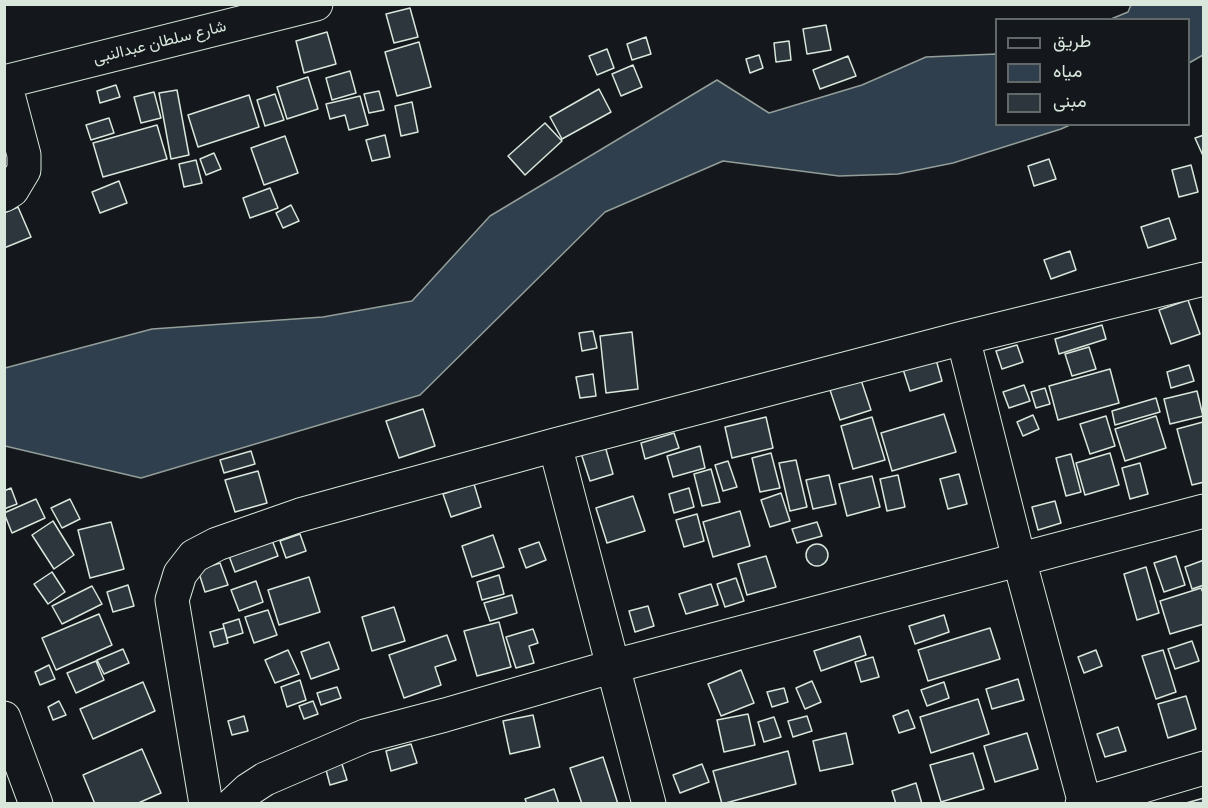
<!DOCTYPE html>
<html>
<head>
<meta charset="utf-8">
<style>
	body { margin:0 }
	#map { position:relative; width:1208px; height:808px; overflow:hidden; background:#14181c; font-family:Overpass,Vazirmatn,sans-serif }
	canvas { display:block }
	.frame { position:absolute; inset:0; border:6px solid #d8e6dc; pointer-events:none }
	.legend { position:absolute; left:995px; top:18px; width:195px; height:108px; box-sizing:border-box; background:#14181c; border:2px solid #626a69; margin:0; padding:8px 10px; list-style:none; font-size:18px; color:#d8e6dc }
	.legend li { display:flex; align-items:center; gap:12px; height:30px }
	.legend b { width:30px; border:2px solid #626a69 }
</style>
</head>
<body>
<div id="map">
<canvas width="1208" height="808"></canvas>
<div class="frame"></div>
<ul class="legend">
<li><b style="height:8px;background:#14181c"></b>طريق</li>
<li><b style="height:16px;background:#2f3f4d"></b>مياه</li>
<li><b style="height:16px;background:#2c363c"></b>مبنى</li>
</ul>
</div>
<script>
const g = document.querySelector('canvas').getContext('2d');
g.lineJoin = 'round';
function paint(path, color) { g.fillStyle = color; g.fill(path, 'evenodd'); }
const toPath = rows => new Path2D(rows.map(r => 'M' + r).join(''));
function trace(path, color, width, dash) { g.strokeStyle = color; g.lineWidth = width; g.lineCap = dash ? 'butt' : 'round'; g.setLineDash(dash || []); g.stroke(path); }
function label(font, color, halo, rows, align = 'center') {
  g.font = font + ' Overpass,Vazirmatn,sans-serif'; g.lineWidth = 4.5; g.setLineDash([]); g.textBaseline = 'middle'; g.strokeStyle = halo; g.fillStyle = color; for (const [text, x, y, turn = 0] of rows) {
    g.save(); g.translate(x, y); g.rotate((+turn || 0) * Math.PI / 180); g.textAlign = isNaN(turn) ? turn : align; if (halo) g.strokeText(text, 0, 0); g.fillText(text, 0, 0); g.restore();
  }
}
const water = toPath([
	[1131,5,1203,5,1203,55,1189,63,1188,20,1111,19,1128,12,1131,5],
	[996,54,996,124,1070,125,1061,129,953,163,898,174,839,176,723,161,605,212,420,395,141,478,5,446,5,368,152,329,323,317,412,301,490,216,717,80,769,113,862,85,926,57,996,54]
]);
paint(water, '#2f3f4d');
trace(water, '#939e99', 1.5);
const building = toPath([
	[410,8,418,37,394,43,386,14,410,8],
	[826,25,831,50,807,54,803,29,826,25],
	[327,32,336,64,304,73,296,41,327,32],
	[646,37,651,54,632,60,627,44,646,37],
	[789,41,791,60,776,62,774,43,789,41],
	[419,42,431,87,397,96,385,52,419,42],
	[607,49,614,68,597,75,589,56,607,49],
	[759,55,763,68,750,73,746,59,759,55],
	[848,56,856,76,820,89,813,70,848,56],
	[633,65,642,87,621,96,612,74,633,65],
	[350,71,356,93,332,100,326,78,350,71],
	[308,77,318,109,287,119,277,87,308,77],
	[116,85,120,97,100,103,97,91,116,85],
	[599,89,611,112,562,139,550,117,599,89],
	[177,90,189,155,171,159,159,93,177,90],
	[379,91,384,110,369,113,364,94,379,91],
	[154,92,161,118,141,123,134,97,154,92],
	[275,94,284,120,265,126,257,100,275,94],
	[249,95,259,127,198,147,188,115,249,95],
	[360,96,368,125,349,130,345,115,330,119,326,104,360,96],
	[412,102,418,132,401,136,395,106,412,102],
	[109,118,114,133,91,140,86,125,109,118],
	[545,123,562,141,525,175,508,156,545,123],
	[157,125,167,159,103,177,93,143,157,125],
	[385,135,390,157,372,161,366,140,385,135],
	[1204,135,1204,158,1195,138,1204,135],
	[285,136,298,173,264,185,251,148,285,136],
	[214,153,221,169,206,175,200,159,214,153],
	[1049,159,1056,179,1034,186,1028,166,1049,159],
	[196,160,202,183,184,187,179,164,196,160],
	[1191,165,1198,192,1179,197,1172,170,1191,165],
	[119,181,127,203,100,213,92,192,119,181],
	[270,188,278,208,250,218,243,198,270,188],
	[291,205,299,221,283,228,276,213,291,205],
	[18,207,31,237,4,248,4,213,18,207],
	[1169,218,1176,239,1148,248,1141,227,1169,218],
	[1070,251,1076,270,1051,279,1044,260,1070,251],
	[1188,300,1200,334,1171,344,1159,310,1188,300],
	[1102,325,1106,339,1059,354,1055,339,1102,325],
	[593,331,597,348,582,351,579,333,593,331],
	[632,332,638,389,606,393,600,336,632,332],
	[1017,345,1023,362,1002,369,996,351,1017,345],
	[1089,347,1096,369,1072,376,1065,354,1089,347],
	[935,356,942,381,910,391,902,366,935,356],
	[1189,365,1194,381,1171,388,1167,372,1189,365],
	[1110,369,1119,403,1058,420,1049,386,1110,369],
	[593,374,596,396,580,398,576,377,593,374],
	[861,380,871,410,840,420,830,390,861,380],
	[1024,385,1030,401,1009,408,1003,392,1024,385],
	[1045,388,1050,404,1036,408,1031,392,1045,388],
	[1197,391,1203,416,1170,424,1164,399,1197,391],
	[1156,398,1160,412,1115,425,1112,411,1156,398],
	[423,409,435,446,399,458,386,421,423,409],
	[944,414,956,452,892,471,881,433,944,414],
	[1033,415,1039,429,1023,436,1017,422,1033,415],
	[1106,416,1115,446,1090,454,1080,424,1106,416],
	[1156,416,1166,448,1125,461,1115,429,1156,416],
	[766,417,773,448,732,458,725,427,766,417],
	[872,417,885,460,853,469,841,426,872,417],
	[1203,422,1204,482,1192,485,1177,429,1203,422],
	[674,433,679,448,645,459,641,443,674,433],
	[605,446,613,474,590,481,581,453,605,446],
	[700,446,705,468,673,477,667,456,700,446],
	[251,451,255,464,224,473,220,460,251,451],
	[771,453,780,488,760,492,752,458,771,453],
	[1110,453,1119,485,1085,495,1076,463,1110,453],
	[1071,454,1081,492,1066,496,1056,458,1071,454],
	[796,460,807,507,790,511,779,463,796,460],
	[728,461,737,487,723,491,715,465,728,461],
	[1140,463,1148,494,1130,499,1122,468,1140,463],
	[711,469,720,502,702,506,694,474,711,469],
	[258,471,267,503,235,512,225,480,258,471],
	[959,474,967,504,948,509,940,479,959,474],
	[829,475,836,504,813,509,806,480,829,475],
	[898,475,905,507,887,511,880,479,898,475],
	[872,476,880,507,847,516,839,484,872,476],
	[474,484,481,507,451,517,443,494,474,484],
	[11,488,17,504,4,509,4,491,11,488],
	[689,488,694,507,674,513,669,494,689,488],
	[781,493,790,521,770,527,761,500,781,493],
	[633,496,645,531,607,543,596,508,633,496],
	[36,499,45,518,12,533,4,513,36,499],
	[70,499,80,519,62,528,51,508,70,499],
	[1055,501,1061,523,1038,530,1032,507,1055,501],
	[740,511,750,546,713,557,703,522,740,511],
	[697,514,704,541,684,547,676,520,697,514],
	[53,521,74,555,54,569,32,535,53,521],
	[111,522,124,569,90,578,78,530,111,522],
	[817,522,822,536,797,543,792,529,817,522],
	[300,534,306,551,286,558,280,541,300,534],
	[493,535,504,567,472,577,462,546,493,535],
	[272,540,278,556,235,572,229,556,272,540],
	[539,542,546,560,526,568,519,549,539,542],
	'806 555a11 11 0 1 1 22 0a11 11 0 1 1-22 0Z',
	[766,556,776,587,747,595,738,564,766,556],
	[1176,556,1185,585,1164,592,1154,563,1176,556],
	[1204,560,1204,585,1192,589,1185,567,1204,560],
	[220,563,228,585,205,592,198,570,220,563],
	[1146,567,1159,613,1137,620,1124,574,1146,567],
	[52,572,65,592,48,604,34,584,52,572],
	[499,575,504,594,482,600,477,582,499,575],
	[309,577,320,612,279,625,268,590,309,577],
	[736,578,744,601,725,607,717,584,736,578],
	[256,581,263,602,239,611,231,590,256,581],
	[711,584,718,605,686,614,679,594,711,584],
	[128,585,134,606,113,612,107,592,128,585],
	[92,586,102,604,62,624,52,606,92,586],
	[1201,588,1204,595,1204,624,1170,634,1160,601,1201,588],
	[512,595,517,613,490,621,484,603,512,595],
	[648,606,654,626,635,632,629,611,648,606],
	[394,607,405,641,372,651,362,617,394,607],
	[268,610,277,635,254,643,245,617,268,610],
	[99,614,112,645,56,670,42,638,99,614],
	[944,615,949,632,915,644,909,626,944,615],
	[239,619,243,633,227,638,223,624,239,619],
	[499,622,511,667,477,676,464,631,499,622],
	[224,628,228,643,214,647,210,632,224,628],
	[990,628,1000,659,928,681,918,650,990,628],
	[533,629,538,643,529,646,534,663,516,668,506,637,533,629],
	[447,635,456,660,435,667,441,685,404,698,389,655,447,635],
	[860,636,866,655,821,671,814,651,860,636],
	[1192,641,1199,661,1175,669,1168,649,1192,641],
	[329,642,339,669,311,679,301,652,329,642],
	[123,649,129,663,104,674,97,660,123,649],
	[288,650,299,674,275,683,265,660,288,650],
	[1096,650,1102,666,1084,673,1078,657,1096,650],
	[1163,650,1176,692,1156,699,1142,656,1163,650],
	[873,657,879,677,861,682,855,662,873,657],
	[96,661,104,680,76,693,67,673,96,661],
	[49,665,55,679,40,685,35,672,49,665],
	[741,670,754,703,721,716,708,684,741,670],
	[1018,679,1024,700,992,709,986,689,1018,679],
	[300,680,306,700,287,707,281,687,300,680],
	[812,681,821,702,805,709,796,688,812,681],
	[143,682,155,711,93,739,80,709,143,682],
	[944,682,949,698,927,706,921,690,944,682],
	[337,687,341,698,321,705,317,693,337,687],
	[784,688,788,702,772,707,767,692,784,688],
	[1186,696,1196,729,1168,738,1158,704,1186,696],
	[978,699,989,734,931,753,920,717,978,699],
	[59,701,66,715,53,720,48,707,59,701],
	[313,701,318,714,304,719,299,706,313,701],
	[908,710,915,728,899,733,893,716,908,710],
	[748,714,755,745,724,752,717,720,748,714],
	[533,715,540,747,510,754,503,721,533,715],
	[244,716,248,731,232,735,228,721,244,716],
	[807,716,812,731,793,737,788,721,807,716],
	[774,717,781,737,764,742,758,722,774,717],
	[1118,727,1126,751,1105,757,1097,734,1118,727],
	[846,733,853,764,820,771,813,741,846,733],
	[1027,733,1038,769,995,782,984,746,1027,733],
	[411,744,417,763,391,771,386,751,411,744],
	[142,749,161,793,136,804,95,804,83,775,142,749],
	[788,751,796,784,722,804,713,771,788,751],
	[973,753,984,789,941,802,930,765,973,753],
	[603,757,618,804,582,804,570,768,603,757],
	[341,761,347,780,330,785,325,766,341,761],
	[702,764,709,782,680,793,673,775,702,764],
	[916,783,922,804,896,804,892,791,916,783],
	[554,789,559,804,527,804,525,799,554,789],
	[1204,798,1204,804,1186,804,1186,803,1204,798]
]);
paint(building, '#2c363c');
trace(building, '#d8e6dc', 1.5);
const minor = toPath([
	[4,82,316,4],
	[4,195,12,190,24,170,24,155,5,83],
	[963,338,1019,559,1085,804],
	[555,445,649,804],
	[4,718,36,804],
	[206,804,172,600,180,574,194,556,217,544,300,515,555,445,963,338,1204,279],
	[233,804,248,790,265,779,365,736,445,715,614,666,1204,511],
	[1082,804,1204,768]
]);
trace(minor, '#d8e6dc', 35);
trace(minor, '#14181c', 33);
label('16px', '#d8e6dc', '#14181c', [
	["شارع سلطان عبدالنبى",160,44,-14]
]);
</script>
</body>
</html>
